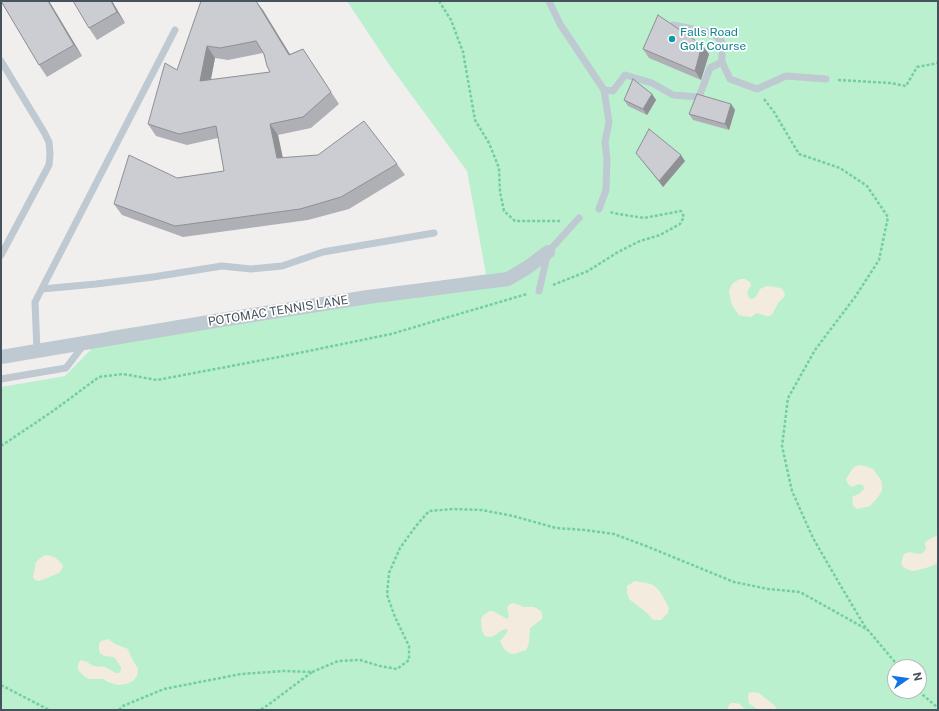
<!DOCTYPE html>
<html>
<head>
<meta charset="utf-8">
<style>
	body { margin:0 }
	#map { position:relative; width:939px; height:711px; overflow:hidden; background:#f1eeee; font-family:"Public Sans",sans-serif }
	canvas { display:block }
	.frame { position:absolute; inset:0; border:2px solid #46525c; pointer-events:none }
	.north { position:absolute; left:887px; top:659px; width:40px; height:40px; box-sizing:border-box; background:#fff; border:1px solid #b5babe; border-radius:50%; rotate:77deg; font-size:11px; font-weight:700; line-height:16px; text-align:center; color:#46525c }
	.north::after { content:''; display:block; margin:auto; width:14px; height:18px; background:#1474e5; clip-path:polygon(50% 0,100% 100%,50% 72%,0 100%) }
</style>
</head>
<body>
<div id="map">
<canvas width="939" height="711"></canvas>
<div class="frame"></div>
<div class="north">N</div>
</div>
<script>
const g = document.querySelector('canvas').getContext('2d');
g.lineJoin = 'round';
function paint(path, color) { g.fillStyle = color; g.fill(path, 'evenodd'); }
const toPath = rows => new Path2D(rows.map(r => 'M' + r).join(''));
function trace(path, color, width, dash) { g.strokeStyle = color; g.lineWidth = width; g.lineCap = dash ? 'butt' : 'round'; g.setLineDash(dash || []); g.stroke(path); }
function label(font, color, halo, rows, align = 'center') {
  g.font = font + ' "Public Sans",sans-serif'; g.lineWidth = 3.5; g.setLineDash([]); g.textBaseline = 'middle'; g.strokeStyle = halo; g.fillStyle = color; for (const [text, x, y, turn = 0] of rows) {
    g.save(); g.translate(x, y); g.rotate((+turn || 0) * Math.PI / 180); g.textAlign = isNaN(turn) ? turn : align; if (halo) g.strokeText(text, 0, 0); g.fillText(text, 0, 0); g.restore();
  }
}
paint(toPath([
	[347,1,938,1,938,710,1,710,1,387,65,376,109,331,486,274,467,171,388,63],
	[895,667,919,667,919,691,895,691]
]), '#bbf0ce');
paint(toPath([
	[741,279,745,279,750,282,751,286,747,292,749,298,751,299,755,298,760,289,767,286,781,288,785,293,784,297,778,303,773,313,770,316,766,316,757,313,751,317,743,316,739,315,733,307,731,302,729,291,731,286,733,283,738,280],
	[858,465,865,466,873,469,881,480,882,485,882,491,878,497,870,506,857,509,853,506,852,497,860,493,864,489,863,485,858,484,852,487,848,484,846,479,853,468],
	[938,535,938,562,936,564,929,567,914,571,909,570,903,567,901,563,904,554,909,552,919,554,923,553,926,549,925,542,930,539],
	[45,555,51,556,56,558,62,564,63,567,59,573,42,580,38,581,35,580,33,577,36,562,39,559],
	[635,581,651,584,657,588,662,595,669,608,668,613,661,620,653,620,647,613,629,599,627,592,627,586],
	[513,603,520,605,523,607,534,607,541,611,542,615,542,619,530,628,529,642,528,646,526,650,514,654,509,653,504,649,500,641,506,634,508,630,506,629,502,630,494,636,489,637,485,636,482,631,481,620,482,617,485,614,490,611,493,611,507,619,509,617,507,607,510,604],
	[108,639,111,641,115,644,128,649,131,657,138,669,137,676,133,681,126,684,118,685,108,682,103,679,89,679,85,677,78,670,78,664,81,660,87,662,93,666,105,667,116,673,119,673,120,672,121,670,121,667,114,657,104,656,100,653,99,650,99,644,101,641],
	[753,692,759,693,774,705,778,710,758,710,749,703,748,697,749,693],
	[731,703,735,703,740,704,745,710,728,710,728,708,729,705]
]), '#f3ecde');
trace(toPath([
	[439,1,451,20,463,52,475,120,489,143,499,168,500,192,504,211,515,221,560,221],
	[838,80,890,83,906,86,917,67,938,63],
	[764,99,774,112,799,154,840,168,867,186,888,217,879,260,855,297,815,350,788,398,782,446,792,491,813,538,839,583,867,630],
	[553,285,588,271,618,252,640,241,660,235,680,224,684,217,681,211,644,218,618,214,610,212],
	[1,446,53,411,99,377,123,374,157,380,226,367,289,355,391,334,527,294],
	[312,672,338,661,360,660,380,666,397,669,409,660,409,646,395,617,387,595,389,573,400,548,416,526,429,511,453,509,482,510,513,516,556,528,585,530,614,534,646,546,734,582,768,589,800,592,868,630,899,667],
	[1,685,49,710],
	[919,691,923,695,938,708],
	[119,710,123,706,164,689,241,674,284,671,312,672,268,705,260,710]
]), '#72cf9f', 2.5, [3, 2]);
trace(toPath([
	[549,1,560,24,604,90,613,91,625,75,652,83,673,95,699,97,710,68,722,62],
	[673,25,713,33,722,42,722,62,730,79,757,89,786,76,826,79],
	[1,61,44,132,49,142,50,154,49,165,1,255],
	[599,209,606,190,607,160,605,142,609,122,604,90],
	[42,289,96,284,153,277,222,266,251,269,282,266,323,252,434,233],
	[539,291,548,252,579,218],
	[37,351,35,302,175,30],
	[1,379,66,368,85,343]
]), '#bec9d1', 7);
trace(toPath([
	[1,357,221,320,368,297,508,279,528,267,548,252]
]), '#bec9d1', 14);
paint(toPath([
	[1,1,49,1,82,56,47,77,39,65],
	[112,1,125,23,97,40,89,28],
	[256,1,290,54,303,49,339,104,311,128,278,135,283,158,397,164,405,175,349,209,308,220,183,237,122,215,114,204,177,178,224,171,218,138,187,145,156,136,148,124,177,70],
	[263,53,270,72,211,80,215,58,228,60],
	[643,49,709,54,701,80,649,58],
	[652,94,656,100,647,115,628,106,624,100],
	[731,104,735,110,729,130,693,120,689,114],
	[636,153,685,161,663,187]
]), '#afb0b5');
paint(toPath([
	[48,1,49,1,82,56,74,45],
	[111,1,112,1,125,23,117,12],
	[256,1,263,10,297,66,289,55],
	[702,45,709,54,701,80,695,71],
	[207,46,215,58,208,93,200,81],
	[652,94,656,100,647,115,643,109],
	[731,104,735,110,729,130,725,124],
	[270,124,278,135,285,169,277,158],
	[681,155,685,161,663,187,659,181]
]), '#8e9094');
const building = toPath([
	[1,1,48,1,74,45,39,65,1,1],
	[73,1,111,1,117,12,89,28,73,1],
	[201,1,256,1,289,55,303,49,331,92,303,117,270,124,277,158,318,155,364,121,397,164,341,197,300,209,175,226,114,204,129,155,177,178,224,171,216,126,179,134,148,124,165,63,177,70,201,1],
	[256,41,264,54,267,66,270,72,200,81,207,46,220,48,256,41],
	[658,15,702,45,695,71,643,49,658,15],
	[633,79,652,94,643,109,624,100,633,79],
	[697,94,731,104,725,124,689,114,697,94],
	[649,129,681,155,659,181,636,153,649,129]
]);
paint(building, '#cbcdd3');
trace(building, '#8e9094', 1);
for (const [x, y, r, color] of [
	[672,39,4,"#0f9aa8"]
]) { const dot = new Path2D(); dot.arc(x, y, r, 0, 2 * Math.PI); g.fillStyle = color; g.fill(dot); trace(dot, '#fff', 1.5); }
label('12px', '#0d838f', '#fff', [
	["Falls Road",680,32],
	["Golf Course",680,46]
], 'left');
label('12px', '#46525c', '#fff', [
	["POTOMAC TENNIS LANE",278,311,-9]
]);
</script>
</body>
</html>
